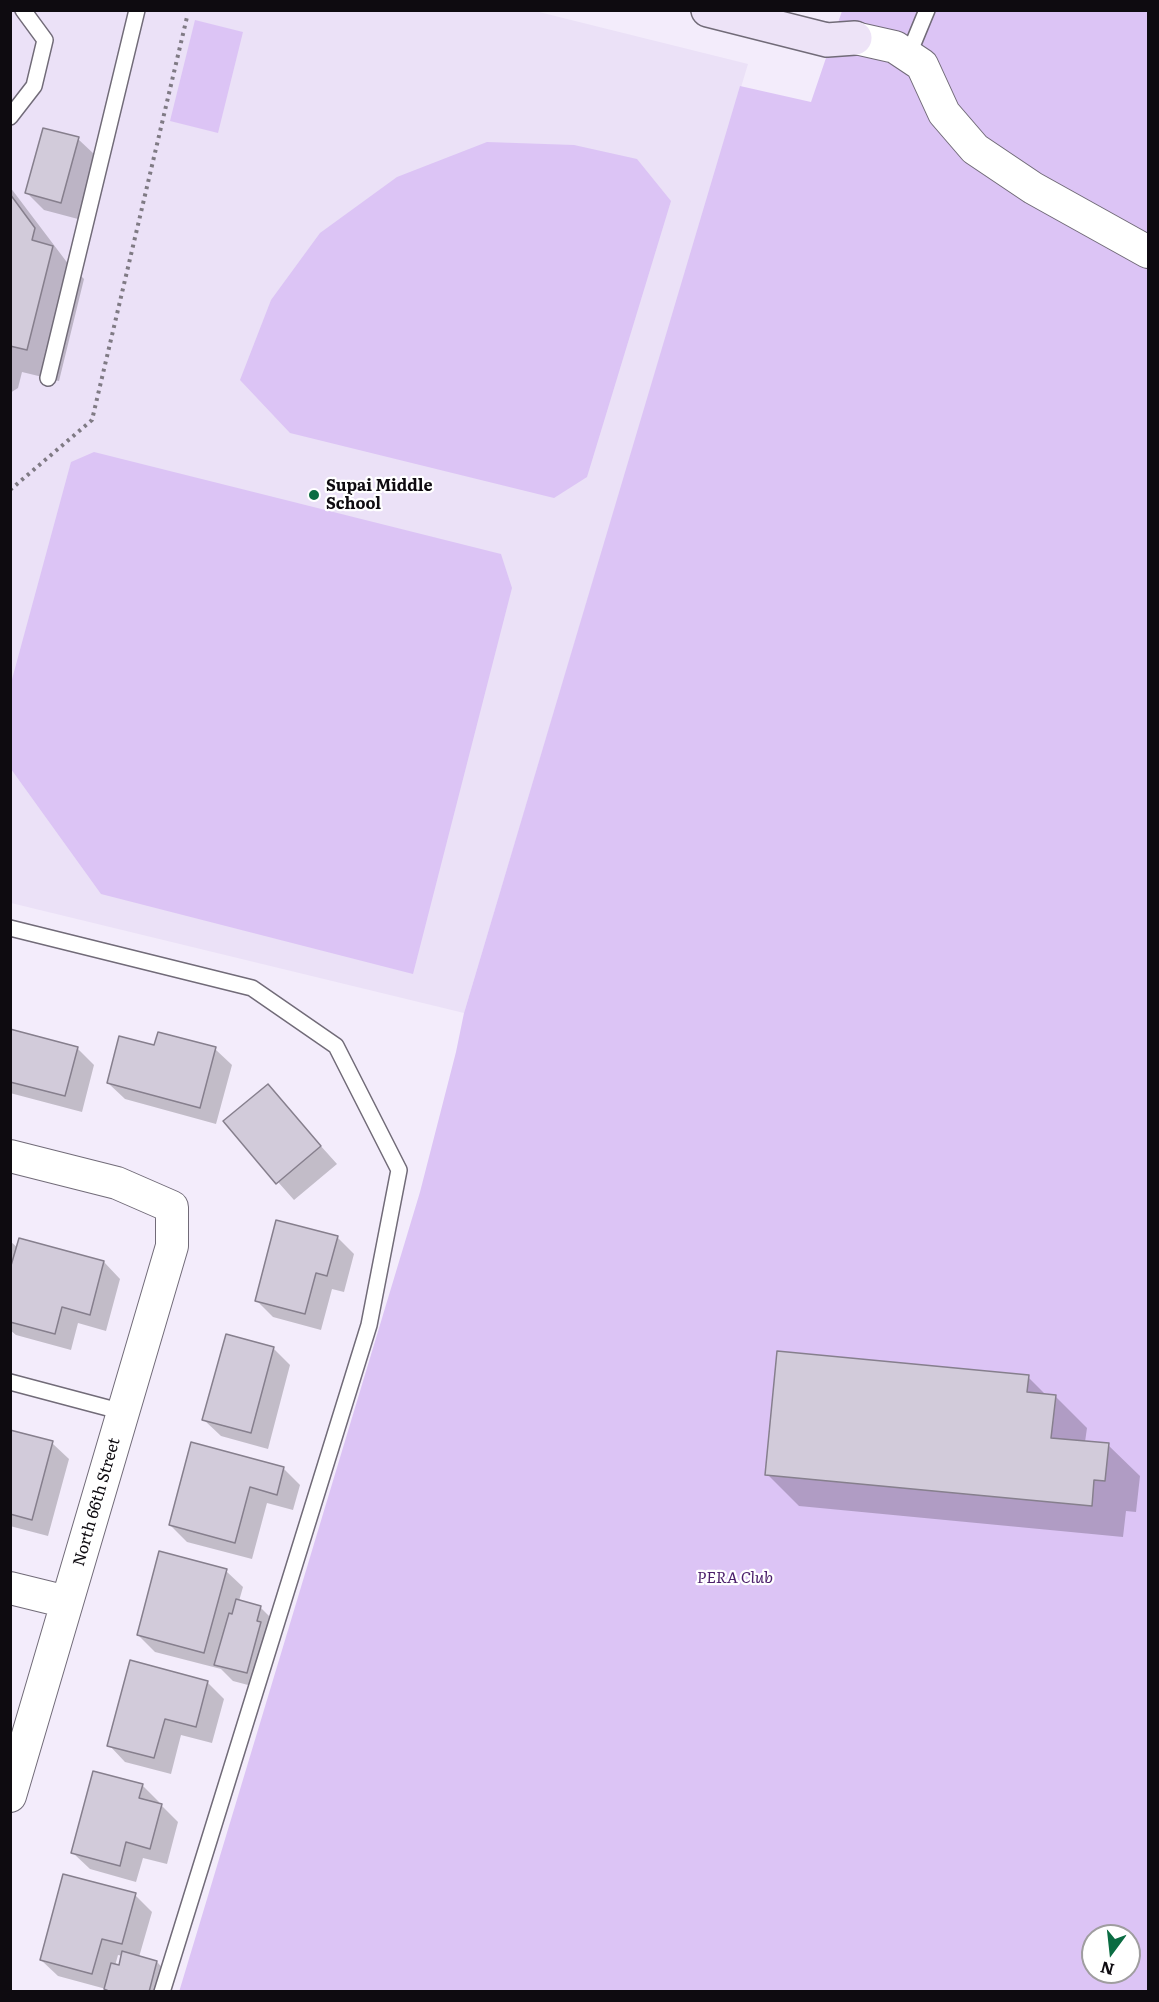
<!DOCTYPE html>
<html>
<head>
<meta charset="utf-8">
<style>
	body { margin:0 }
	#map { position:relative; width:1159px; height:2002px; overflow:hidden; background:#f3ecfb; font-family:Literata,serif }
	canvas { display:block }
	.frame { position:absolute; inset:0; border:12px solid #0e0b10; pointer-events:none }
	.north { position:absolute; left:1081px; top:1924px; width:60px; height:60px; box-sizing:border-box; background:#fff; border:2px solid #9f9d9f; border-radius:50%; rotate:195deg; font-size:16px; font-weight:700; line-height:24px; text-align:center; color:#0e0b10 }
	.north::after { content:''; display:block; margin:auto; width:21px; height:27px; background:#0a6c42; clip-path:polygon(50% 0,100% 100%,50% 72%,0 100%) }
</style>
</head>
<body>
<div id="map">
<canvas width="1159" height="2002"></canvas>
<div class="frame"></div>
<div class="north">N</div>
</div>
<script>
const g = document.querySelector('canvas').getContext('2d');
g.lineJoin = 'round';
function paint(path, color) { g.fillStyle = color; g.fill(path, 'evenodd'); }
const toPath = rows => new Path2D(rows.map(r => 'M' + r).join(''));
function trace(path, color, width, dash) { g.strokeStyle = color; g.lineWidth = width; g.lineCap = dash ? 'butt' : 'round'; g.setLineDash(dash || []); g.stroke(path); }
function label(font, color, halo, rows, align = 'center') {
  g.font = font + ' Literata,serif'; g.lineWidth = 4.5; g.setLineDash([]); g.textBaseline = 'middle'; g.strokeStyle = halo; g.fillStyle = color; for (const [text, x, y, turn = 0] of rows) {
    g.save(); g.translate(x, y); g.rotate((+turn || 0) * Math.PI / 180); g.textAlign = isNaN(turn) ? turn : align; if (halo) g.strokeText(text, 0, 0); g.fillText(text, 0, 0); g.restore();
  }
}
paint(toPath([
	[11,11,535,11,748,64,464,1013,11,903]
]), '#ebe1f7');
paint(toPath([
	[842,11,1148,11,1148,1991,179,1992,420,1192,456,1052,464,1013,740,86,811,102],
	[1093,1936,1129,1936,1129,1972,1093,1972],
	[195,20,243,32,218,133,170,121],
	[487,142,574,145,637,159,671,201,587,477,554,498,290,433,240,380,271,300,320,233,397,177],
	[94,452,501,554,512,588,413,974,101,894,11,769,11,683,71,462]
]), '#dcc4f5');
paint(toPath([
	[78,139,95,155,78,219,44,210,27,193],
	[10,187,66,261,84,279,59,381,22,372,18,388,10,393],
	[10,1030,77,1048,94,1065,82,1112,10,1093],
	[155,1047,215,1049,232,1065,216,1124,125,1099,108,1083],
	[267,1086,337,1164,294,1200,225,1122],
	[337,1237,354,1254,344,1292,332,1289,321,1330,273,1317,256,1300],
	[10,1241,18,1248,104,1262,120,1279,106,1331,78,1323,71,1350,16,1335,10,1330],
	[273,1348,290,1365,268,1449,221,1436,204,1420],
	[1028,1377,1047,1396,1055,1396,1087,1428,1085,1442,1108,1445,1140,1476,1136,1512,1126,1511,1123,1537,799,1506,767,1474],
	[10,1432,52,1443,69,1459,48,1536,10,1526],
	[283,1468,300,1485,293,1510,267,1503,252,1559,187,1542,170,1525],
	[226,1571,243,1587,239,1601,260,1607,277,1624,263,1689,233,1681,221,1669,155,1652,138,1635],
	[207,1682,224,1699,212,1743,181,1735,171,1774,125,1762,109,1745],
	[142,1785,159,1802,158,1804,161,1805,178,1822,167,1864,143,1858,136,1882,90,1869,73,1853],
	[135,1895,152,1912,139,1957,157,1962,173,1979,170,1992,108,1992,106,1989,58,1976,41,1960],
	[118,1955,123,1956,120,1967,115,1966]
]), '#0003');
const building = toPath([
	[43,128,79,137,61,203,25,193,43,128],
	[10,194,35,228,32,240,53,246,27,350,10,346,10,194],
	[10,1029,78,1047,65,1096,10,1082,10,1029],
	[158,1032,216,1047,200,1108,107,1083,119,1036,154,1045,158,1032],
	[268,1084,321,1146,276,1184,223,1121,268,1084],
	[276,1220,338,1236,327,1276,316,1273,305,1314,255,1301,276,1220],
	[19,1238,104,1261,90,1315,62,1307,55,1334,10,1322,10,1269,19,1238],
	[226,1334,274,1347,251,1433,202,1420,226,1334],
	[777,1351,1029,1375,1027,1392,1056,1395,1051,1438,1109,1443,1105,1481,1094,1480,1092,1506,765,1475,777,1351],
	[10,1430,53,1441,32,1520,10,1514,10,1430],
	[191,1442,284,1467,277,1495,250,1487,235,1543,169,1525,191,1442],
	[159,1551,227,1569,204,1653,137,1635,159,1551],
	[236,1599,261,1606,257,1621,261,1622,247,1673,214,1665,229,1613,232,1614,236,1599],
	[130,1660,208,1681,196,1727,165,1719,154,1758,107,1746,130,1660],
	[93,1771,143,1784,139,1798,162,1804,150,1849,126,1842,120,1866,71,1853,93,1771],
	[63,1874,136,1893,122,1944,102,1939,92,1974,40,1960,63,1874],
	[122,1951,157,1961,149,1992,111,1992,104,1989,111,1963,119,1965,122,1951]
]);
paint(building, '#d2cbda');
trace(building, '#867f8d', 1.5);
const lane = toPath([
	[908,56,927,10],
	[10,117,34,86,45,40,23,10],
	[48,378,137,10],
	[10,928,252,988,336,1046,399,1170,369,1325,162,1992],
	[10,1382,123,1412]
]);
const street = toPath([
	[855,38,895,47,922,65,944,113,975,149,1033,188,1148,252],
	[10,1156,117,1183,172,1207,172,1246,10,1796],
	[10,1588,67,1602]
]);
const secondary = toPath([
	[708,10,827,40,855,38]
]);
trace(lane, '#716b78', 18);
trace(street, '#716b78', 34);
trace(secondary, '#716b78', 36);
trace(toPath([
	[10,490,92,420,187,17]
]), '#7f7a84', 4, [3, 4.5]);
trace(lane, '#fff', 15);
trace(street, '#fff', 32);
trace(secondary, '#ede3f7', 33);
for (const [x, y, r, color] of [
	[314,495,6,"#0a6c42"]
]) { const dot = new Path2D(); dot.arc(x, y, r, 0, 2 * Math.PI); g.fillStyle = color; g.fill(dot); trace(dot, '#fff', 2); }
label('bold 16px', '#0e0b10', '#fff', [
	["Supai Middle",326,486],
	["School",326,504]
], 'left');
label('16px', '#0e0b10', '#fff', [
	["North 66th Street",97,1502,-74]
]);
label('italic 16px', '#4a1e6a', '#fff', [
	["PERA Club",735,1578]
]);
</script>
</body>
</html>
